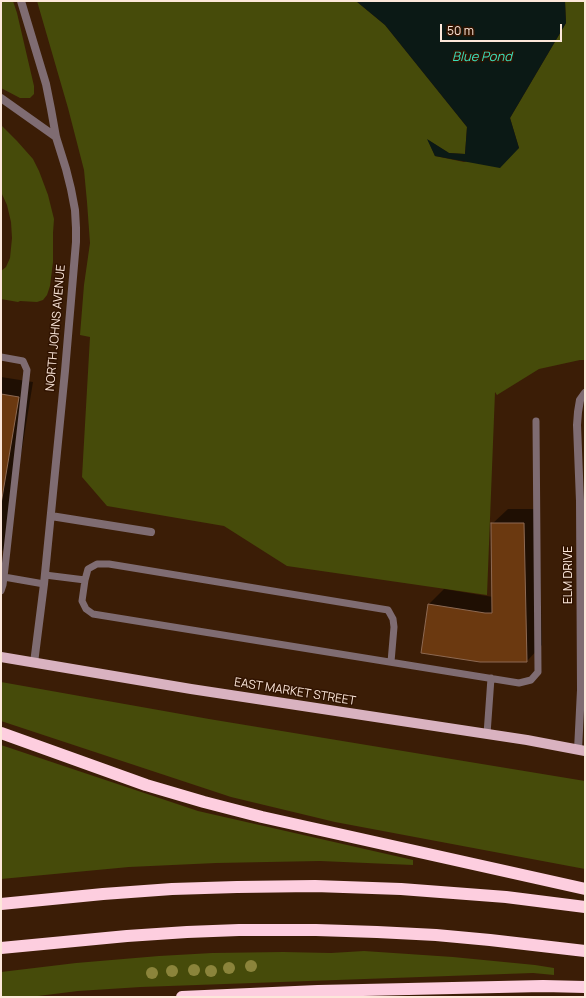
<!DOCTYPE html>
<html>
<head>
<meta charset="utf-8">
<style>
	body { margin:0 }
	#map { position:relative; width:586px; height:998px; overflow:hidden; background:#3b1d06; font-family:Manrope,sans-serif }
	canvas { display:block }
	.frame { position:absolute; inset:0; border:2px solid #fce7da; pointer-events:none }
	.scale { position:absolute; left:440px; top:24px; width:122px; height:18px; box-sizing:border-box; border:2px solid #fce7da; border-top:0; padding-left:5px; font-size:12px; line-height:14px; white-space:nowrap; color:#fce7da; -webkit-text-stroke:3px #301300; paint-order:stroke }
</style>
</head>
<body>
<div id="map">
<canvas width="586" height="998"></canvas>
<div class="frame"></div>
<div class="scale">50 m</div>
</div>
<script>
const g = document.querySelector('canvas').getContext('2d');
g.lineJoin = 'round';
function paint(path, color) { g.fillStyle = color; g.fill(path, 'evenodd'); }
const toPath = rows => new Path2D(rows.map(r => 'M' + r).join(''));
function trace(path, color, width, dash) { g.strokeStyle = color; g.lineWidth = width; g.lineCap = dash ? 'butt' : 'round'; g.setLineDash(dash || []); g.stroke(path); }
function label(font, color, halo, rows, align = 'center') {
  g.font = font + ' Manrope,sans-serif'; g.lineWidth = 3; g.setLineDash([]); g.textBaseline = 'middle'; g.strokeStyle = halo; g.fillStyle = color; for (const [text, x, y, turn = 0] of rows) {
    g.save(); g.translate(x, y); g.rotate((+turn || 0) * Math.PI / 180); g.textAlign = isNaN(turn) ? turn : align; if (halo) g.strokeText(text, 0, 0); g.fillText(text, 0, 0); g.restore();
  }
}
paint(toPath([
	[1,1,13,1,17,13,34,86,34,94,30,98,20,98,1,88],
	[37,1,356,1,385,25,467,127,465,154,449,153,428,140,435,156,464,162,519,148,510,118,566,23,565,1,585,1,585,360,580,360,539,369,497,395,495,392,487,595,287,566,224,526,107,506,82,477,90,337,80,335,84,285,90,243,87,202,84,170,68,108],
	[1,125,17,141,33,159,39,171,48,195,54,219,53,233,53,262,50,286,47,295,43,300,37,302,20,301,18,302,1,299,1,271,6,267,10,258,12,238,11,222,7,205,1,192],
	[1,682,209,719,585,781,585,869,335,822,231,797,1,721],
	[1,745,198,811,413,860,413,865,320,861,216,863,129,867,1,879],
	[364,951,453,957,535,965,554,968,554,975,533,973,141,987,78,991,30,997,1,997,1,972,76,963,159,956,212,953,283,952,331,953]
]), '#464b0a');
paint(toPath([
	[356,1,565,1,566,23,510,118,519,148,500,168,435,156,427,139,449,153,465,154,467,127,385,25]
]), '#0b1915');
paint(toPath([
	[1,377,33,382,6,547,1,552],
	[508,509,539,509,542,645,527,661,480,661,429,604,444,589,493,597,492,524]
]), '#0007');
const building = toPath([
	[1,394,19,397,1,504,1,394],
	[491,523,524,523,527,662,480,662,421,653,428,604,485,613,492,613,491,523]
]);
paint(building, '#6b3910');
trace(building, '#8d6952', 1);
trace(toPath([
	[1,357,23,361,27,370,4,577,3,585,1,591],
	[45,575,85,580,82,601,86,609,93,614,519,683,531,680,538,672,536,421],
	[4,577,44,584],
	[85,580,88,569,97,564,109,564,388,610,393,619,394,627,391,662],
	[487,734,491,678]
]), '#7f6c72', 7);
trace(toPath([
	[21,1,46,84,51,109,56,137,66,169,71,189,75,210,76,228,76,242,65,371,44,584,34,663],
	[1,98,56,137],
	[51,516,151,532],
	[578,750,581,690,580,501,577,425,578,412,580,400,585,393]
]), '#7f6c72', 8);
trace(toPath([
	[1,657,191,689,527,740,585,751]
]), '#d9b2c0', 10);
trace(toPath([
	[1,733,146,785,204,802,262,817,585,889],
	[1,904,103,894,172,889,237,887,315,886,401,889,506,897,585,907],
	[1,948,127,936,187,932,239,930,316,930,377,932,436,935,490,940,585,951],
	[182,997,318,991,543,986,585,987]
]), '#fdcedf', 12);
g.fillStyle = '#8b843b';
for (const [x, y] of [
	[251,966],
	[229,968],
	[194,970],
	[172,971],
	[211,971],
	[152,973]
]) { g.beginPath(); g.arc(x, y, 6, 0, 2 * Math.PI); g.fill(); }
label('12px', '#fce7da', '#301300', [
	["NORTH JOHNS AVENUE",56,328,-85],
	["ELM DRIVE",569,575,-90],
	["EAST MARKET STREET",295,692,9]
]);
label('italic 13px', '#3adebb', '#301300', [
	["Blue Pond",482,57]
]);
</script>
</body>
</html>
